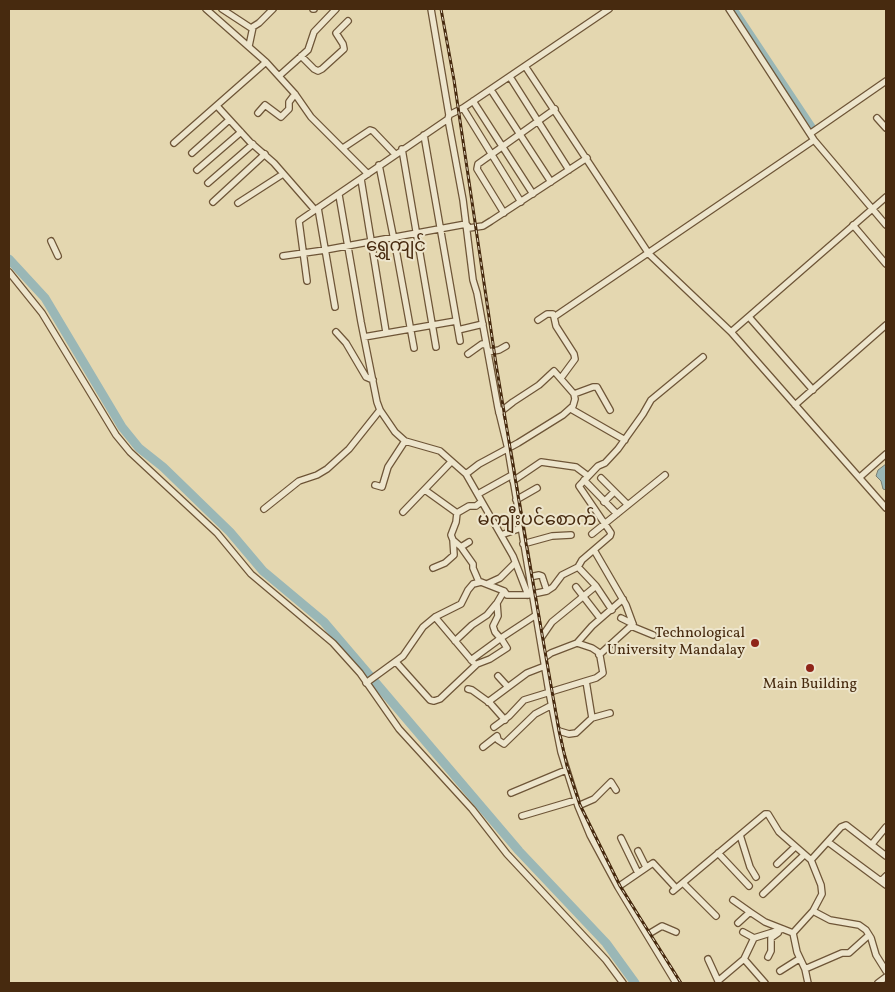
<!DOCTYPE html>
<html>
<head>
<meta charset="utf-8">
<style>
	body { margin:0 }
	#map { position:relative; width:895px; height:992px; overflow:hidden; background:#e4d7b0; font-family:Vollkorn,serif }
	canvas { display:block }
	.frame { position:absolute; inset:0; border:10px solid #472a0f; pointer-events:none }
</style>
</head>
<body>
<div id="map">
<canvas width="895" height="992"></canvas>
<div class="frame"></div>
</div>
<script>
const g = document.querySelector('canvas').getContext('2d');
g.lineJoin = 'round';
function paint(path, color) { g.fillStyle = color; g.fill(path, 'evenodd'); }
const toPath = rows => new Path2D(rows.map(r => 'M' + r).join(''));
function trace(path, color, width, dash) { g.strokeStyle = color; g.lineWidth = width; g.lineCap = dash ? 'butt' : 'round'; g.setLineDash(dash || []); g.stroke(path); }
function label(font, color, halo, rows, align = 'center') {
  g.font = font + ' Vollkorn,"Noto Sans Myanmar",serif'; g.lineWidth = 4; g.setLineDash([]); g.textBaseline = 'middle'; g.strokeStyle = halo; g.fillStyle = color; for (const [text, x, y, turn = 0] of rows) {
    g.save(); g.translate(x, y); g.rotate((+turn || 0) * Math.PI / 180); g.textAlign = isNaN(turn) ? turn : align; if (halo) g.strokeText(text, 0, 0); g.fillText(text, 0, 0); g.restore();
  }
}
const water = toPath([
	[886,464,886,490,883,489,881,481,876,476,878,470,886,464]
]);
paint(water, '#9ab7b6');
trace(water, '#797f73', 1);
trace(toPath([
	[735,9,814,128]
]), '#9ab7b6', 5);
trace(toPath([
	[9,259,45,298,122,427,139,448,163,467,230,532,263,571,324,622,519,851,606,943,635,983]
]), '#9ab7b6', 9);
const minor = toPath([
	[206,9,266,62,295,94,311,117,368,174],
	[222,9,251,28,259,23,273,9],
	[313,9,314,9],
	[431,9,449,115],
	[729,9,814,140,886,225],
	[249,46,253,27],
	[301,56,314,69,318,71,322,69,344,49,343,44,336,33,348,21],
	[525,66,649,254,731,332,886,508],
	[279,76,308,50,314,32,336,9],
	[510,77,569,170],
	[491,90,551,182],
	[473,101,533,194],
	[217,106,250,142,274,163,315,210],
	[463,108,521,202],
	[258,113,265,105,281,117,289,109,289,102,295,94],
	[877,118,886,128],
	[448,119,463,200,473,280,477,293,498,408,508,449,549,692,561,752,578,806,590,835,618,887,676,983],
	[811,133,886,81],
	[424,135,460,341],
	[174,143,266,62],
	[343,148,370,130,373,131,395,154],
	[402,149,436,347],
	[192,153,229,120],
	[379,165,397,255,414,348],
	[197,170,241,132],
	[361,179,386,332],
	[208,183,253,144],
	[339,195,361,322,377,402,380,410,395,432,405,441,440,451,466,474,513,556,528,595],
	[213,202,265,154],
	[238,203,283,174],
	[318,208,335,307],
	[504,213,477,169,478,164,555,109],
	[853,225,886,264],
	[51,241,58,256],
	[283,256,325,250,466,224,469,228,483,226,491,221,587,158],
	[9,272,42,313,116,435,130,452,217,533,251,574,333,643,360,673,399,729,472,809,507,854,606,960,623,983],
	[307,281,299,221,448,119,449,115,463,108,609,9],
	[749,317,813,390],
	[538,320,547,314,553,314,554,317],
	[458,330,483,324],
	[336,332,346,343,366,377,373,380],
	[731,332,886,197],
	[364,337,456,321],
	[488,352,499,350,506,346],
	[468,354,482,344,486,345],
	[561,378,575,359,574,354,556,326,554,317,814,140],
	[574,394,593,387,597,387,610,410],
	[795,405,886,325],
	[571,409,625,440],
	[466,474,479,464,518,443,563,415,573,406,575,399,574,394,554,371,539,385,513,402,499,413],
	[860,477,886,454],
	[601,478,628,505],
	[584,480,617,514],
	[513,481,541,462,576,467,588,476],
	[375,485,382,487,388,467,405,441],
	[425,490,457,513,469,506,476,506,481,502],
	[478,494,512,475],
	[516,500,537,488],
	[604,502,614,492],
	[264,509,299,481,317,475,327,469,349,449,380,410],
	[403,512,451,462],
	[457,513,456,522,451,535,453,540,461,547,473,564,473,568,479,582],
	[592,534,665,475],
	[501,535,521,528],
	[523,544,552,536,571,535],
	[461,547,469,542],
	[594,550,626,605,633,624,631,626,653,635],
	[578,567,596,586,612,610],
	[433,568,445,563,454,555,453,540],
	[530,577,539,575,542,576,547,591],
	[487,584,500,578,515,563],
	[576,587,600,618],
	[435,617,473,662],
	[621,618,633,624],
	[541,638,552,622,596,586],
	[455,641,472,625,487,615,496,604],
	[577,643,592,648,598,652,600,656,603,673,596,678,586,681],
	[599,655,631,626],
	[544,658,551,653,577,643,592,626,623,599],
	[471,660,501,638,536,615],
	[396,662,430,700,434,701,440,699,477,664,490,659,507,648,502,640,495,632,493,626,498,616,497,603,504,591],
	[498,676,508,687],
	[366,683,403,656,423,627,435,617,461,604,468,590,473,584,481,582,504,591,507,595,528,595,547,591,553,587,562,575,578,567,582,560,610,536,611,533,579,486,598,466,605,463,618,449,643,414,651,400,703,357],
	[468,689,472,690,490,703,505,720],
	[488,702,527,673,545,666],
	[494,727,509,716,524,700,586,681,592,718],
	[557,729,559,731,569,734,576,733,592,718,610,713],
	[483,747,497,736,498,740,504,744,535,714,552,705],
	[511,793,566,770],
	[578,806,594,799,611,782,616,790],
	[522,816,576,800],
	[740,835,750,867,756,877],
	[621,838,638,873],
	[828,842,886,885],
	[872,844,886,827],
	[638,851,646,867],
	[718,853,749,886],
	[811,860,841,827,846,825,886,856],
	[777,864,795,847],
	[881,881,886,876],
	[683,883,716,916],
	[618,887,653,863,676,888],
	[673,891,765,814,768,814,779,832,811,860,821,885,822,894,813,911,793,933,797,952,805,969,808,983],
	[763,894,804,855],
	[733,900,750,912],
	[813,911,830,920,859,925,866,930,871,938,876,955,886,971],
	[738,923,750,912,765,922,793,933],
	[743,932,754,938,783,929],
	[647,935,662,926,676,932],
	[768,957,771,951,771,938,778,933],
	[708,959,719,983],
	[744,959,765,983],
	[805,969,842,953,849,953,869,935],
	[780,971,799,959],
	[718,981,744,959,754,938],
	[878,983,886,977]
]);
trace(minor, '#6e5537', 8);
trace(minor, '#ede5cc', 5.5);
const rail = toPath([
	[441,9,454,80,496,364,526,543,559,731,567,766,580,805,620,886,681,983]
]);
trace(rail, '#472a0f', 3);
trace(rail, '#ede5cc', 1, [4]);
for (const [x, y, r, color] of [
	[755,643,5,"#8f2418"],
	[810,668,5,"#8f2418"]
]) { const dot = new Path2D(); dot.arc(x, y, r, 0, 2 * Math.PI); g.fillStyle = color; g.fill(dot); trace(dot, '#ede5cc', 2); }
label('15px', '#472a0f', '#ede5cc', [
	["Technological",745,634],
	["University Mandalay",745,651],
	["Main Building",810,685,"center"]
], 'right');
label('18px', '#472a0f', '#ede5cc', [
	["ရွှေကျင်",396,248],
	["မကျီးပင်စောက်",537,522]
]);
</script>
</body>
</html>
